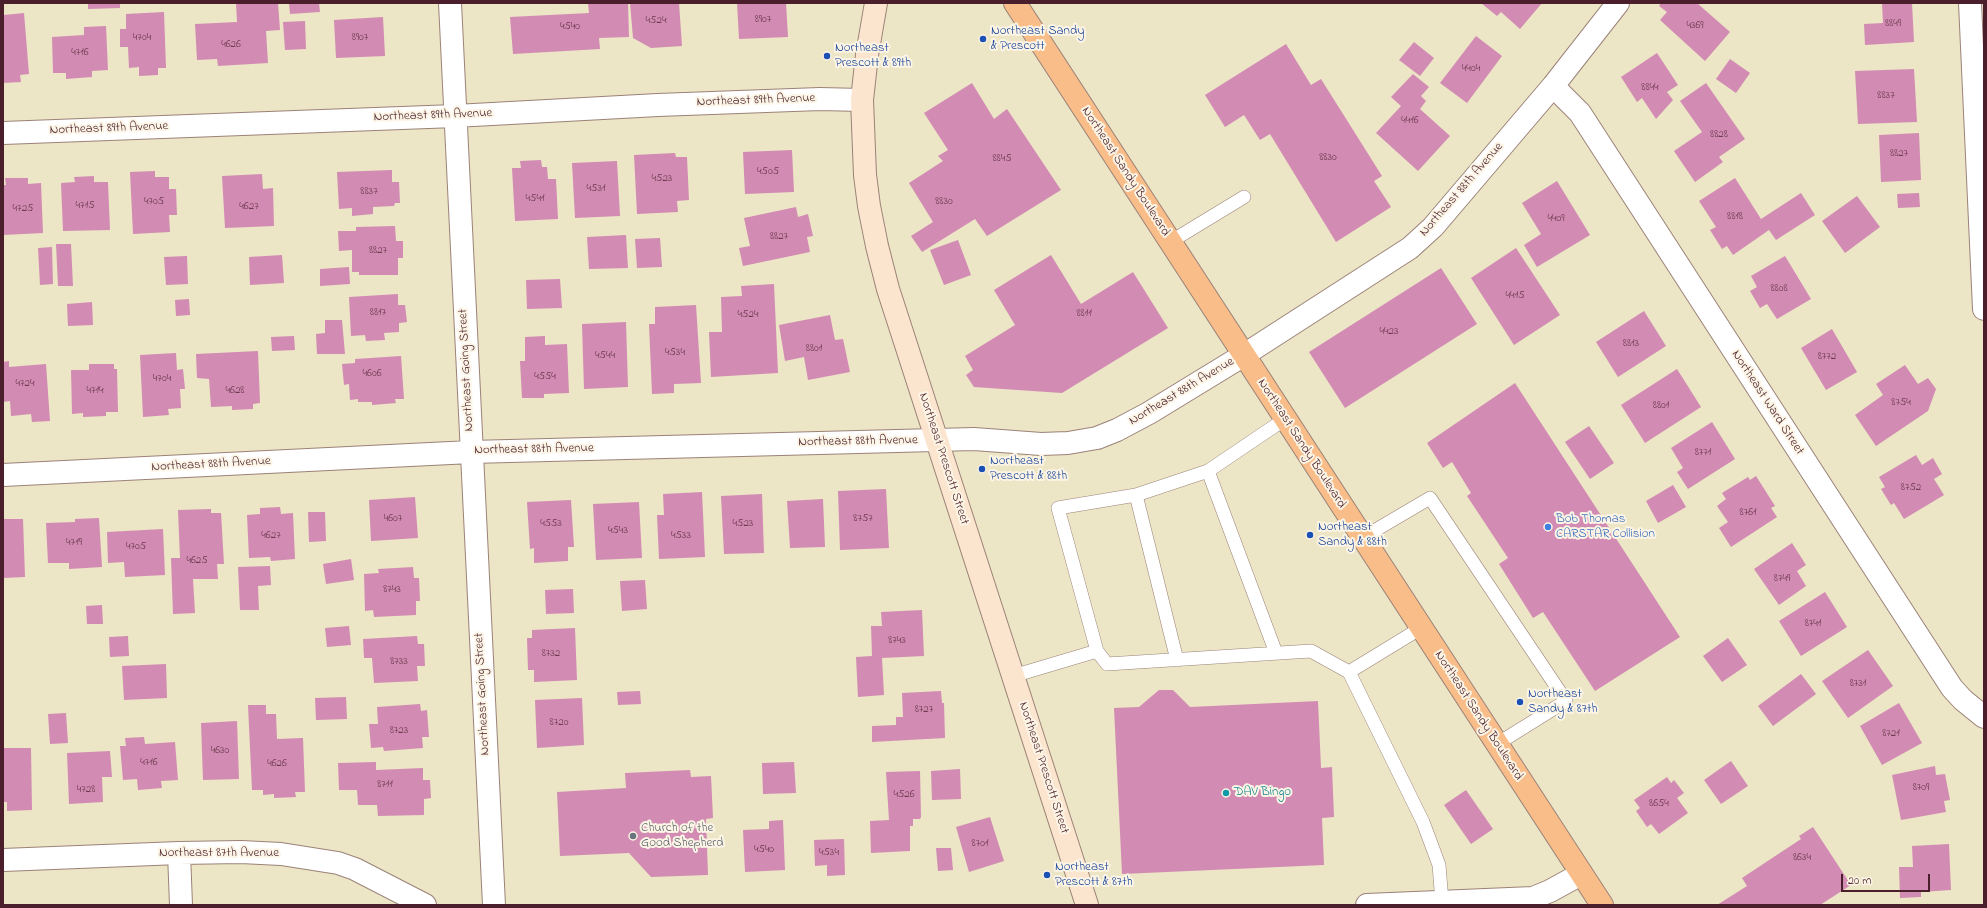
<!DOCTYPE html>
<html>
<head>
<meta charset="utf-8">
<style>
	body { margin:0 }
	#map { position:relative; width:1987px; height:908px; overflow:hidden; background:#ece5c6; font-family:"Indie Flower",sans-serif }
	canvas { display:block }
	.frame { position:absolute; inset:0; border:4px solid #4a1f2b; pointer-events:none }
	.scale { position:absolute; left:1841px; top:874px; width:89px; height:18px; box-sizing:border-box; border:2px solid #4a1f2b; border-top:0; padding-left:5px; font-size:12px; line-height:14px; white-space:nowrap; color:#4a1f2b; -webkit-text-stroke:3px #fcf5e5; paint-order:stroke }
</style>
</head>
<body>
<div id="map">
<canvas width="1987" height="908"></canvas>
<div class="frame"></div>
<div class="scale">20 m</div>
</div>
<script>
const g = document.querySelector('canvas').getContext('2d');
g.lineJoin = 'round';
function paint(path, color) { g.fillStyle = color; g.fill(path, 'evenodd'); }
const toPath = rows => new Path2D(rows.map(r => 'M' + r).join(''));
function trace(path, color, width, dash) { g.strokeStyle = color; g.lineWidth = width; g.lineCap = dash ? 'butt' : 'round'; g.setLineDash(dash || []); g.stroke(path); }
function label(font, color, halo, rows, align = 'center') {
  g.font = font + ' "Indie Flower",sans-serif'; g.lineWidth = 4; g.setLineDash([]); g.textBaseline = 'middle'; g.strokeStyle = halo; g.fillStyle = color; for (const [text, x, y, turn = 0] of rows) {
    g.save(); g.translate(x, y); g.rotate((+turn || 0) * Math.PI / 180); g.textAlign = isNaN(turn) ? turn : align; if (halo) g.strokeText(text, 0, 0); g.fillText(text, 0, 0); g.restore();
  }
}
paint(toPath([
	[88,3,120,3,120,8,88,9],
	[236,3,278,3,280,30,266,31,268,63,218,66,217,59,197,60,195,24,237,22],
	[289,3,319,3,320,12,290,14],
	[588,3,628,3,629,37,599,38,600,49,513,54,510,17,589,13],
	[630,3,679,3,682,46,651,48,633,38],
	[737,3,786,3,788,37,739,39],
	[1481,3,1542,3,1520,29,1501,12,1497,16],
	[1661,3,1697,3,1730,32,1705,61,1660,20,1667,12,1659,6],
	[1882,3,1912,3,1914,42,1865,45,1864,24,1883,23],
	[164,12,166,68,158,68,158,75,139,76,139,67,129,68,128,47,120,47,120,29,126,29,126,14],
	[24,13,29,74,20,75,21,82,3,83,4,15],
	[383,17,385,56,336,58,334,20],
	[305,21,306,49,285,50,283,22],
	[106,26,108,70,92,71,92,77,66,79,66,73,53,73,52,37,84,35,84,27],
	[1476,36,1502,56,1467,103,1440,83],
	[1414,42,1434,58,1420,76,1399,60],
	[1286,44,1311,85,1321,79,1382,176,1374,181,1391,207,1336,242,1270,134,1260,140,1244,115,1225,127,1205,95],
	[1657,53,1678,85,1667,92,1673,100,1656,119,1642,98,1637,102,1621,77],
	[1730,59,1750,73,1736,93,1716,79],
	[1914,69,1917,122,1858,124,1855,71],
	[1413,74,1429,87,1421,96,1426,101,1420,109,1450,136,1418,171,1376,133,1401,106,1391,97],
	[972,83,994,119,1007,109,1061,190,987,236,975,219,922,252,911,236,933,222,909,183,943,161,938,156,948,150,924,113],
	[1706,83,1745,139,1719,157,1723,162,1695,182,1674,151,1702,132,1680,101],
	[1919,133,1921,180,1881,182,1879,135],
	[792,150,794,192,745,194,743,152],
	[675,153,676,157,687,157,689,200,677,201,678,212,637,214,634,155],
	[541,160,542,167,547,167,548,179,556,179,558,219,515,221,512,168,521,168,520,161],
	[617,161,620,216,575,218,572,163],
	[392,170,392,182,399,182,400,203,395,203,394,206,373,207,373,214,352,216,352,208,339,209,337,172],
	[155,171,155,177,169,177,169,189,176,189,177,215,169,215,170,232,133,234,130,172],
	[262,174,263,189,273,188,274,226,225,228,222,176],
	[94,176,94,182,108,182,110,230,63,231,61,183,75,182,74,177],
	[5,178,28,178,28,184,41,183,43,233,3,235,3,185,6,185],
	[1735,178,1761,219,1801,193,1815,215,1776,240,1769,230,1733,255,1727,246,1722,249,1710,230,1716,227,1699,201],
	[1557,181,1590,235,1537,267,1524,245,1541,234,1522,203],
	[1919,193,1920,207,1898,208,1897,194],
	[1857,196,1880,227,1845,253,1822,221],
	[796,207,798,217,808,214,813,236,807,237,810,252,743,266,739,248,750,246,744,218],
	[395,226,396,241,403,241,403,258,398,258,398,275,359,275,359,272,352,272,352,250,339,251,338,231,356,231,356,227],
	[626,235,628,268,589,269,587,237],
	[660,238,662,267,637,268,635,239],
	[958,240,971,275,944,285,930,250],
	[56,244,71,244,73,286,58,286],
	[52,247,53,284,40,285,38,248],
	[1516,248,1560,315,1514,345,1471,278],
	[282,255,284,283,250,285,249,257],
	[1051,255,1081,304,1133,272,1168,328,1062,393,974,387,966,375,973,370,965,356,1015,325,994,290],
	[187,256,188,284,166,285,164,257],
	[1785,256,1811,299,1777,319,1767,304,1760,308,1750,291,1757,287,1751,276],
	[349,267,350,284,320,286,320,269],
	[1441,268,1477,324,1345,408,1309,352],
	[560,279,562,308,527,309,526,280],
	[774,284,778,373,711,377,709,332,722,332,721,297,742,296,741,286],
	[398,294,398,305,405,305,407,322,399,323,399,332,384,333,385,340,366,341,365,335,351,336,349,297],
	[189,299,190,315,176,316,175,300],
	[92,302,93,325,68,326,67,304],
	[696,305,701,383,674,384,674,393,652,394,649,324,655,324,655,307],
	[1644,311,1666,346,1618,377,1596,342],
	[830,315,835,340,843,339,850,372,808,380,804,357,785,361,779,325],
	[325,320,342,320,345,354,317,354,316,334,325,333],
	[626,322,628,387,584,389,582,324],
	[1832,329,1857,372,1826,390,1801,348],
	[294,336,295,350,272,351,271,337],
	[545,336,545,345,567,344,569,393,544,394,544,398,522,398,520,361,525,361,525,337],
	[258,351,260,403,253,404,253,409,232,410,232,406,211,407,209,379,197,378,196,354],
	[176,353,177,370,183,369,185,389,180,389,181,408,168,409,169,415,143,417,140,355],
	[401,356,404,399,395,399,396,403,372,405,372,402,358,402,358,399,350,400,349,384,344,385,342,364,355,363,355,359],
	[9,361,9,367,46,364,50,421,32,422,31,414,11,416,10,401,3,402,3,362],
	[89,364,114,364,114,369,117,369,118,412,106,412,106,416,83,417,83,413,72,414,71,370,89,370],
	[1905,365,1918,384,1928,378,1936,389,1928,411,1876,446,1855,415,1883,395,1876,384],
	[1677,369,1701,407,1645,443,1621,405],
	[1515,383,1680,637,1595,691,1543,612,1533,618,1499,564,1508,558,1467,496,1471,493,1452,462,1443,468,1427,443],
	[1712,422,1735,459,1688,489,1677,472,1683,468,1671,448],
	[1589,426,1614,463,1590,479,1565,442],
	[1916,455,1922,465,1933,458,1942,474,1934,479,1944,495,1904,519,1894,503,1891,505,1881,489,1885,487,1879,477],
	[1756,476,1775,506,1771,508,1777,517,1731,547,1719,528,1728,522,1717,506,1726,499,1722,493,1748,477,1750,480],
	[1673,485,1686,507,1658,523,1646,501],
	[886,489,889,548,840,550,838,491],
	[702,492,705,557,659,559,657,515,664,515,663,494],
	[762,494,764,553,724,554,721,496],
	[415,497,418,538,371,541,369,500],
	[823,499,825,547,790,548,787,501],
	[571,500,574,547,568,547,568,561,534,563,534,548,530,549,527,502],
	[639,502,642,558,596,560,593,504],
	[280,507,281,514,293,513,295,559,271,561,270,557,249,558,247,515,260,514,260,508],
	[211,509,211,513,221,513,224,564,217,564,218,579,193,579,195,613,173,614,171,558,180,558,178,510],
	[308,512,325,512,326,541,309,542],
	[99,518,102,567,69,569,69,563,48,563,46,523,75,522,75,519],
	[3,519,23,519,25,577,3,578],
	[163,529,165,575,125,577,124,562,108,563,107,532],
	[1792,543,1806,565,1797,571,1806,586,1779,605,1754,569],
	[351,559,354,580,326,584,323,564],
	[270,566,271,585,258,586,259,610,240,610,238,567],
	[413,567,414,578,419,578,420,601,416,601,416,615,374,617,373,610,365,611,364,574,379,573,378,569],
	[645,580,647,609,622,611,620,581],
	[573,589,574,613,546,614,545,590],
	[1825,592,1847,627,1801,656,1779,621],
	[102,605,103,624,87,624,86,606],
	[922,610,924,656,882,658,884,695,858,697,856,657,872,656,871,626,882,626,881,612],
	[349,626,351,645,327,647,325,628],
	[575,628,577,680,534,682,534,670,528,670,527,638,532,638,532,630],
	[128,636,129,656,110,657,109,637],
	[417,636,418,644,424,644,425,666,417,666,418,681,374,683,372,658,364,658,363,639],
	[1728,638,1747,665,1722,682,1703,656],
	[1868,650,1893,686,1848,718,1822,681],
	[166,664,167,698,124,700,122,666],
	[1801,674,1816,694,1773,726,1758,706],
	[1159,690,1173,690,1190,707,1318,701,1321,768,1332,767,1334,817,1322,818,1324,865,1122,874,1114,708,1139,707],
	[640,691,641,704,618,705,617,692],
	[941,691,942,703,944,703,945,738,872,742,872,726,896,725,896,717,903,717,902,693],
	[346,697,347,719,316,720,315,698],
	[582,698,584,745,537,748,535,700],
	[1899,703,1922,743,1882,765,1860,726],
	[420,704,421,711,427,710,429,737,422,737,423,748,384,751,383,747,371,748,369,724,378,724,377,707],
	[248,705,266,705,266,714,276,714,277,739,303,738,305,792,295,792,296,797,274,798,274,794,263,795,263,790,252,790],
	[66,713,68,743,50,744,48,714],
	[237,721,239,779,203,780,201,723],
	[144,737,145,744,175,742,178,780,161,781,162,788,138,790,137,779,123,780,120,746,126,746,125,738],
	[3,748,31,748,32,810,7,811,7,802,3,802],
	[110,751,112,777,102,777,103,802,69,804,67,753],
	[1731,761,1748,786,1721,804,1704,780],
	[376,762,376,770,423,768,423,780,430,780,431,798,424,799,424,815,378,816,377,805,358,805,357,790,339,790,338,763],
	[794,762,796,793,763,794,762,763],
	[1935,766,1936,775,1945,774,1950,800,1944,801,1946,812,1901,820,1892,775],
	[960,769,961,799,932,800,931,771],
	[690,770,691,777,711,776,713,818,706,819,708,875,651,877,629,853,560,856,557,792,626,788,625,773],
	[920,771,921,817,920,819,913,819,913,826,910,826,910,851,871,853,870,821,889,820,886,772],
	[1667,777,1671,783,1674,780,1684,793,1677,798,1688,813,1659,834,1651,824,1647,827,1636,811,1640,808,1634,800],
	[1466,790,1493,829,1471,844,1444,805],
	[990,817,1004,861,969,872,956,827],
	[783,820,785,870,745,872,743,830,769,829,769,821],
	[1813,827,1851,885,1820,905,1717,905,1747,886,1742,878,1801,839,1799,836],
	[844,839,845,875,827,876,827,865,815,866,814,840],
	[1949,844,1951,890,1921,892,1921,897,1900,898,1899,867,1913,867,1912,846],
	[936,848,951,848,953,870,938,871]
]), '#d28bb3');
const lane = toPath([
	[1170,242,1244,197],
	[1208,471,1276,653],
	[1136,495,1177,660],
	[1362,538,1430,498,1566,701,1497,744],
	[1097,651,1107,664,1311,651,1349,672,1421,628],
	[1349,672,1423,822,1439,865,1442,902],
	[1013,676,1097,651,1058,508,1136,495,1208,471,1285,419]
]);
const street = toPath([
	[450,3,494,905],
	[1970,3,1984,309],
	[1553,86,1580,113,1952,688,1963,700,1984,717],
	[3,133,455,116,658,105,820,99,862,100],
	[3,475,471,452,974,439,1041,444,1068,443,1097,438,1117,430,1149,413,1244,355,1410,248,1433,227,1553,86,1618,3],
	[179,853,181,905],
	[3,860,179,853,241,852,281,854,338,863,355,869,425,905],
	[1367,905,1533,898,1550,891,1581,874]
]);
const secondary = toPath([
	[876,3,867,55,862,100,865,175,869,206,877,246,888,289,1087,905]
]);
const primary = toPath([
	[1015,3,1602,905]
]);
trace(lane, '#9b8278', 14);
trace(street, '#9b8278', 24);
trace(secondary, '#9b8278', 24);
trace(primary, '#9b8278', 24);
trace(lane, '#fff', 13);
trace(street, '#fff', 22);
trace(secondary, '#fce5cf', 22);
trace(primary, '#f8bd88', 22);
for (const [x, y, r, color] of [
	[983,39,4,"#1a4fb4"],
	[827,56,4,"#1a4fb4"],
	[982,469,4,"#1a4fb4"],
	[1548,527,4,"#3f7fe0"],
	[1310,535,4,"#1a4fb4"],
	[1520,702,4,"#1a4fb4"],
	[1226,793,4,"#0f9aa8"],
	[633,836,4,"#6b7280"],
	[1047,875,4,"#1a4fb4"]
]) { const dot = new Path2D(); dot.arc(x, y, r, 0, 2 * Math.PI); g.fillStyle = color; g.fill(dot); trace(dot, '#fcf5e5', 1.5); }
label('11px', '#6c3a4d', null, [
	["8907",763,20],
	["4524",656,21],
	["8849",1893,24],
	["4369",1695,26],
	["4540",570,27],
	["4704",142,38],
	["8907",360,38],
	["4626",231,45],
	["4716",80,53],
	["4404",1471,69],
	["8844",1650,88],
	["8837",1886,96],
	["4416",1410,121],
	["8828",1719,135],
	["8827",1899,154],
	["8830",1328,158],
	["8845",1002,159],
	["4505",768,172],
	["4523",662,179],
	["4531",596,189],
	["8837",369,192],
	["4541",535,199],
	["4705",154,202],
	["8830",944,202],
	["4715",85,206],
	["4627",249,207],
	["4725",23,209],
	["8818",1735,217],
	["4409",1556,219],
	["8827",779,237],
	["8827",378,251],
	["8808",1779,289],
	["4415",1515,296],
	["8817",378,313],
	["8811",1084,314],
	["4524",748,315],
	["4423",1389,332],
	["8813",1631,344],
	["8801",814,349],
	["4534",675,353],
	["4544",605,356],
	["8772",1827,357],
	["4606",372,374],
	["4554",545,377],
	["4704",162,379],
	["4724",25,384],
	["4714",95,391],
	["4628",235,391],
	["8754",1901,403],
	["8801",1661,406],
	["8771",1703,453],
	["8752",1911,488],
	["8761",1748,513],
	["4607",393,519],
	["8757",863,519],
	["4553",551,524],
	["4523",743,524],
	["4543",618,531],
	["4627",271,536],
	["4533",681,536],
	["4719",74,543],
	["4705",136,547],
	["4625",197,561],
	["8749",1782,579],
	["8743",392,590],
	["8741",1813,624],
	["8743",897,641],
	["8732",551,654],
	["8733",399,662],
	["8731",1858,684],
	["8727",924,710],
	["8720",559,723],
	["8723",399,731],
	["8721",1891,734],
	["4630",220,751],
	["4716",149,763],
	["4626",277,764],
	["8711",385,785],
	["8709",1921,788],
	["4728",86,790],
	["4526",904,795],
	["8654",1659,804],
	["8701",980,844],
	["4540",764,850],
	["4534",829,853],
	["8634",1802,858]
]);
label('13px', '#164399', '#fcf5e5', [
	["Northeast Sandy",991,32],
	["& Prescott",991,47],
	["Northeast",835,49],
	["Prescott & 89th",835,64],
	["Northeast",990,462],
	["Prescott & 88th",990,477],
	["Northeast",1318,528],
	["Sandy & 88th",1318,543],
	["Northeast",1528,695],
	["Sandy & 87th",1528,710],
	["Northeast",1055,868],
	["Prescott & 87th",1055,883]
], 'left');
label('13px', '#4a1f2b', '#fcf5e5', [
	["Northeast 89th Avenue",756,101,-2],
	["Northeast 89th Avenue",433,116,-2],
	["Northeast 89th Avenue",109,129,-2],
	["Northeast Sandy Boulevard",1125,172,57],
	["Northeast 88th Avenue",1462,190,-49],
	["Northeast Going Street",467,370,-93],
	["Northeast 88th Avenue",1182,392,-31],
	["Northeast Ward Street",1767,403,57],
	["Northeast 88th Avenue",858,442,-1],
	["Northeast Sandy Boulevard",1301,444,57],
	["Northeast 88th Avenue",534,450,-1],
	["Northeast Prescott Street",943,459,72],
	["Northeast 88th Avenue",211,465,-3],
	["Northeast Going Street",483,694,-93],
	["Northeast Sandy Boulevard",1478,716,57],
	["Northeast Prescott Street",1043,768,72],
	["Northeast 87th Avenue",219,854]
]);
label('13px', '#366cbe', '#fcf5e5', [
	["Bob Thomas",1556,520],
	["CARSTAR Collision",1556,535]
], 'left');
label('13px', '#0d838f', '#fcf5e5', [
	["DAV Bingo",1234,793]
], 'left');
label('13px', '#5b616d', '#fcf5e5', [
	["Church of the",641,829],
	["Good Shepherd",641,844]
], 'left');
</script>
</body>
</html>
